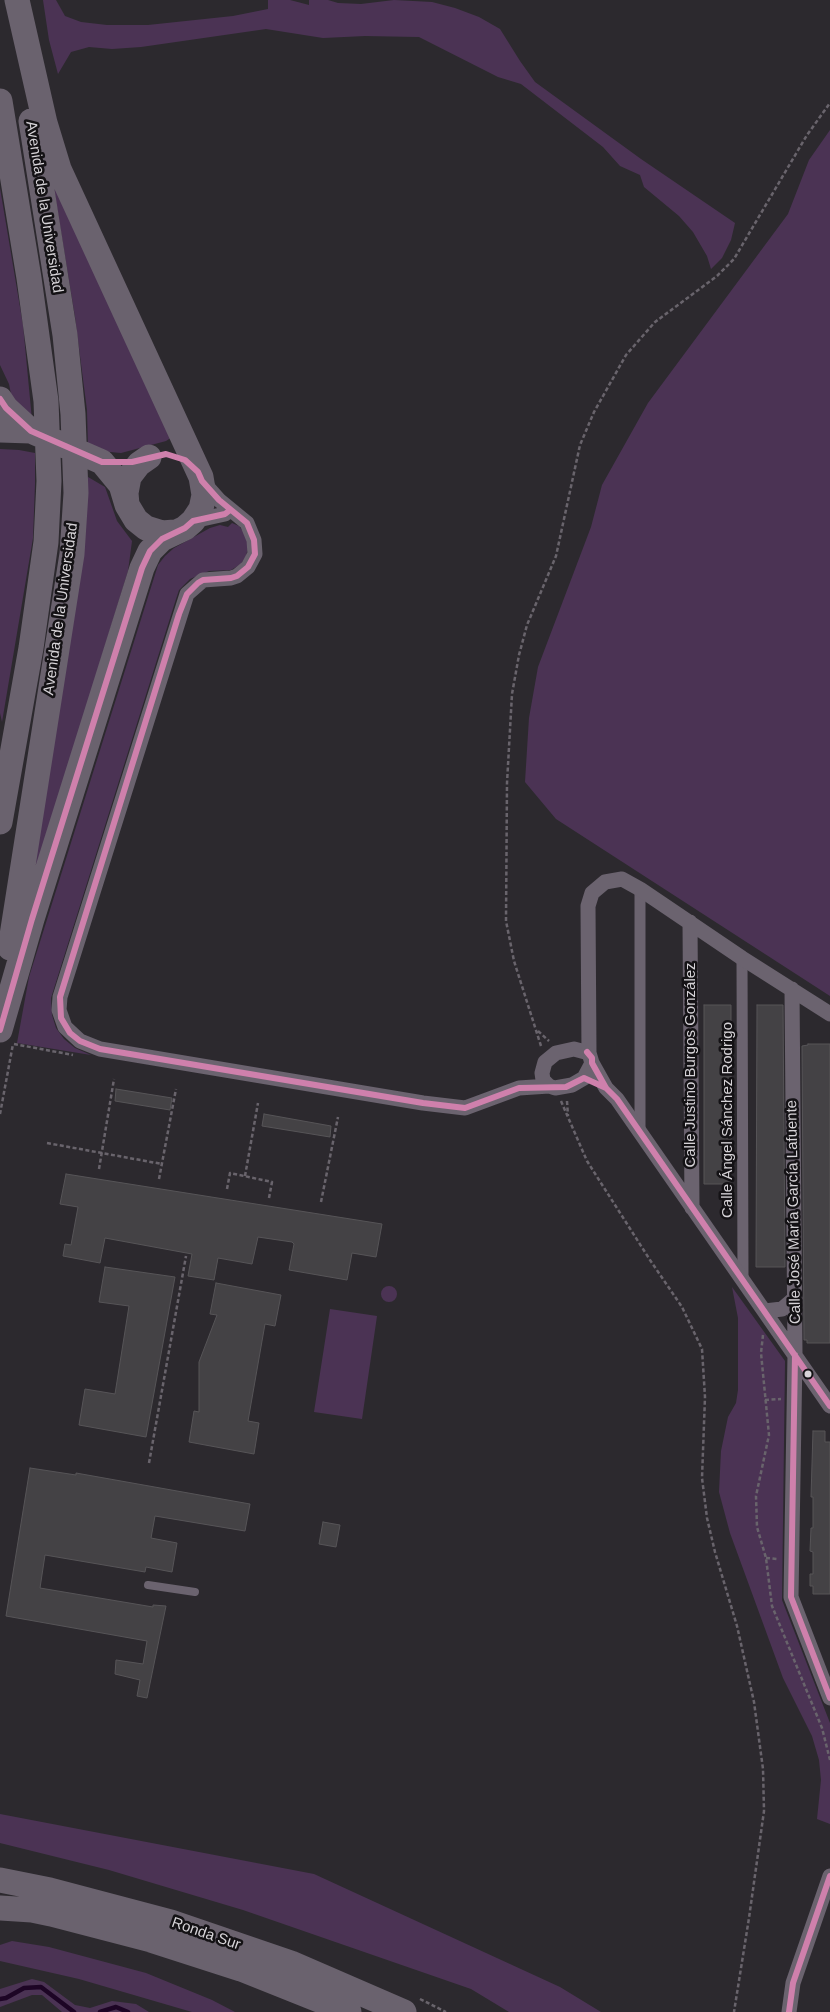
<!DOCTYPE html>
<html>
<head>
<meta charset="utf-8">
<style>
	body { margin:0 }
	canvas { display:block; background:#2c292e }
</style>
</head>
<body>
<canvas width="830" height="2012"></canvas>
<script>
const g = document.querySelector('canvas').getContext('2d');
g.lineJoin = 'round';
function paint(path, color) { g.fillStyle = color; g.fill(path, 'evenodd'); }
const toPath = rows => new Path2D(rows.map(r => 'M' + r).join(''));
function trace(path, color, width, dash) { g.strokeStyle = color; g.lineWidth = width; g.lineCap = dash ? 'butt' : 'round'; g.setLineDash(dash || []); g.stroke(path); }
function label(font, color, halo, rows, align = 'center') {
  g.font = font + ' Helvetica,sans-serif'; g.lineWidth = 5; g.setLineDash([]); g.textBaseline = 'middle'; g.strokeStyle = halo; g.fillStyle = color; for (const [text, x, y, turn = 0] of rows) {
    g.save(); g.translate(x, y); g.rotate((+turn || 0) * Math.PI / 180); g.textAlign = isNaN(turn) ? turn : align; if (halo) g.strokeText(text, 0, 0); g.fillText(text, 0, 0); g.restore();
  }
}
paint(toPath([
	[43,0,56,0,65,16,81,22,107,25,148,25,233,16,268,9,268,0,290,0,309,5,309,0,328,0,338,3,361,4,394,0,432,2,455,8,479,17,500,29,520,61,535,82,641,159,735,223,731,240,722,258,711,269,707,256,693,232,679,216,644,187,640,175,620,166,603,147,521,84,498,77,419,37,365,36,323,38,266,29,141,47,112,49,89,47,71,52,58,74,49,40],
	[830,130,830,996,556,819,525,782,529,718,538,667,591,527,602,485,648,403,788,214,809,160],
	[55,185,172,437,166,441,121,453,100,451,88,448,87,410,75,317,54,189],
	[0,188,23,325,32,420,12,399,9,384,0,365],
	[0,449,19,450,35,453,35,484,33,538,2,722,0,713],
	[88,477,105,487,117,521,132,541,128,571,29,894,86,514],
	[232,523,239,526,247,537,248,548,246,556,241,564,231,570,209,571,190,579,179,590,176,599,51,998,52,1015,56,1028,64,1039,75,1048,91,1055,17,1043,29,977,158,565,165,556,174,548,210,528,220,525,228,527],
	'381 1294a8 8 0 1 1 16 0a8 8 0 1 1-16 0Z',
	[732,1287,785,1361,782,1600,830,1723,830,1824,817,1819,821,1780,819,1760,812,1736,783,1678,730,1533,719,1492,721,1451,728,1417,736,1403,738,1390,738,1318],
	[330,1309,377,1316,362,1419,314,1412],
	[0,1814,314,1874,560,1987,601,2012,509,2012,471,1989,243,1910,109,1870,0,1843],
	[12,1941,49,1947,146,1973,212,2000,235,2012,192,2012,79,1979,0,1961,0,1945],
	[32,1979,44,1982,75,2005,90,2008,112,2001,136,2004,149,2012,62,2012,42,1995,32,1995,0,2007,0,1989]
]), '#4b3354');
trace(toPath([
	[0,1999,6,1998,24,1988,41,1987,74,2012],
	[100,2012,116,2007,128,2012]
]), '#1d0525', 4.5);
const building = toPath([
	[704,1005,731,1005,731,1184,704,1184,704,1005],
	[757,1005,783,1005,785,1267,756,1267,757,1005],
	[808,1044,830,1044,830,1343,807,1343,807,1340,804,1340,802,1046,808,1045,808,1044],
	[116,1089,172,1098,170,1110,115,1101,116,1089],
	[264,1114,331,1126,330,1137,262,1126,264,1114],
	[66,1174,382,1224,376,1257,352,1253,347,1280,289,1270,294,1244,292,1242,258,1237,252,1264,218,1258,214,1280,188,1276,192,1254,105,1238,100,1263,63,1256,65,1244,71,1245,78,1207,60,1204,66,1174],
	[105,1267,175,1277,146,1437,79,1425,85,1389,115,1394,129,1306,99,1302,105,1267],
	[216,1283,281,1295,275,1326,265,1324,248,1421,259,1423,254,1454,189,1442,194,1411,199,1412,199,1362,217,1315,210,1314,216,1283],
	[813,1431,825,1431,825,1442,830,1442,830,1594,813,1594,813,1586,810,1586,810,1574,813,1574,813,1552,810,1551,811,1528,813,1528,813,1497,811,1497,813,1431],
	[30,1468,76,1475,76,1473,250,1504,245,1531,155,1516,151,1538,177,1543,172,1572,146,1567,145,1572,45,1555,40,1588,153,1607,153,1605,166,1606,147,1698,137,1696,140,1680,115,1674,116,1660,143,1664,147,1641,6,1616,30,1468],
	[323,1522,340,1525,336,1547,319,1544,323,1522]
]);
paint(building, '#444245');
trace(building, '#565457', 1);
trace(toPath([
	[538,1031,549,1041],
	[14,1044,73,1055],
	[541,1046,514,961,506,921,507,783,512,694,519,655,527,625,556,556,580,445,594,412,626,355,655,322,717,276,734,259,807,135,830,103],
	[561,1101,587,1161,650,1260,682,1307,702,1349,705,1397,702,1478,707,1518,715,1552,737,1626,754,1702,763,1769,764,1811,749,1918,734,2012],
	[567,1101,568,1116],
	[0,1114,13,1044],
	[47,1143,162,1164],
	[99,1169,114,1079],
	[245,1176,258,1103],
	[159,1179,176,1089],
	[227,1189,230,1173,272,1182,269,1198],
	[321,1202,338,1117],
	[763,1335,761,1353,769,1435,756,1496,757,1527,766,1558,772,1606,822,1728,830,1760],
	[765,1400,781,1399],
	[149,1463,186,1256],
	[766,1558,777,1559],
	[420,1999,446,2012]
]), '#69646c', 2.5, [4, 2.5]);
trace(toPath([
	[148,1585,195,1592]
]), '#6b636f', 8);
trace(toPath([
	[742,958,743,1281],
	[640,1133,640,889]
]), '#6b636f', 11);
trace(toPath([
	[203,482,219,500,247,523,254,540,255,554,248,567,237,576,231,578,203,580,187,594,60,997,59,1010,65,1027,80,1041,100,1049,423,1103,465,1108,519,1088,549,1086],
	[193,521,225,514,230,510],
	[690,922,692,1208],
	[792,989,795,1355,791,1597,830,1698],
	[589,1053,588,906,592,893,605,882,622,879,640,889,742,958,830,1014],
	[592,1063,584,1078,572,1085,555,1088,549,1086,543,1080,542,1073,545,1062,556,1053,574,1049,589,1053,592,1063,606,1088,617,1099,830,1406],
	[765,1311,782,1309,795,1298],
	[789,2012,793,1983,830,1876]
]), '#6b636f', 15);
trace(toPath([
	[0,101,29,278,46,401,49,481,46,542,31,648,0,822],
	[0,399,6,408,31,431,102,462,121,485,127,505],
	[0,430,31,431],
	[149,457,139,464,129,477,126,493,127,505,136,520,146,528,162,533,175,532],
	[10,948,72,554,76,493,73,414,65,335,31,121],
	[0,1030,32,919,142,568,150,551,162,539,185,528,193,521,201,509,204,495,201,477,59,169,45,123,17,0],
	[0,1880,50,1890,171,1922,291,1963,404,2012],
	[0,1908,32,1910,51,1914,151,1940,241,1969,349,2012]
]), '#6a626e', 25);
trace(toPath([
	[0,399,6,408,31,431,102,462,132,462,166,454,185,460,198,472,202,481,219,500,247,523,254,540,255,554,248,567,237,576,231,578,203,580,198,583,187,594,179,614,60,997,61,1018,70,1033,80,1041,100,1049,423,1103,465,1108,519,1088,566,1087,584,1078,606,1088],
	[0,1030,32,919,142,568,150,551,162,539,185,528,193,521,225,514,230,510],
	[587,1052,592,1058,592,1063,606,1088,617,1099,830,1406],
	[795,1355,791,1597,830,1698],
	[789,2012,793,1983,830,1876]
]), '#cf80ac', 6);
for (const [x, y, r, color] of [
	[808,1374,4.5,"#d6d3d7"]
]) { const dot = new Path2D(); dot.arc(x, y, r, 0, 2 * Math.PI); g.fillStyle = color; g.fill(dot); trace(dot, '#141215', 2); }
label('15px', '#d6d3d7', '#141215', [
	["Avenida de la Universidad",44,207,81],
	["Avenida de la Universidad",61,609,-82],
	["Calle Justino Burgos González",691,1065,-90],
	["Calle Ángel Sánchez Rodrigo",728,1120,-90],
	["Calle José María García Lafuente",794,1212,-91],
	["Ronda Sur",206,1934,19]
]);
</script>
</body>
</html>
